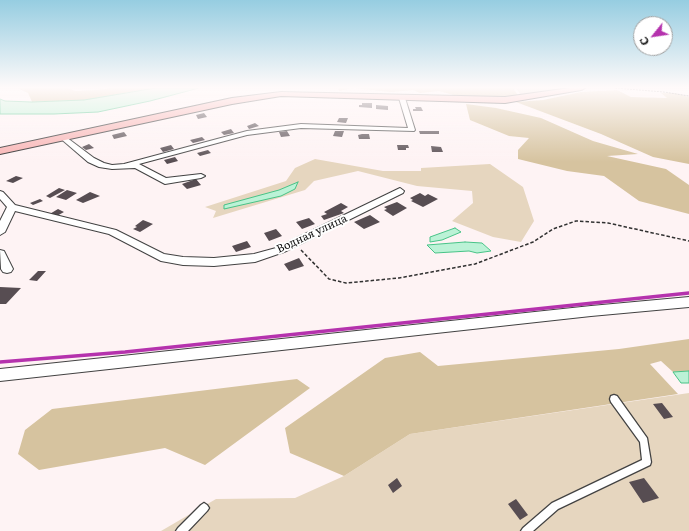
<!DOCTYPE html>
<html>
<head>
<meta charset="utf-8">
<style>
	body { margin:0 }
	#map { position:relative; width:689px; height:531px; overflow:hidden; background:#fef3f4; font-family:Literata,serif }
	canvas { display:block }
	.north { position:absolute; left:633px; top:16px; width:40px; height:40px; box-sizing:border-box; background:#fff; border:1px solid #9f9f9f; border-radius:50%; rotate:240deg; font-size:11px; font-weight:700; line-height:16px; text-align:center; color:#0f0f0f }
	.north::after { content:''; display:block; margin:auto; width:14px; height:18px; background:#b532ad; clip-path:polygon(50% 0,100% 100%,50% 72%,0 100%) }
</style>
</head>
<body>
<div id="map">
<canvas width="689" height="531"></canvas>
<div class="north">С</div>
</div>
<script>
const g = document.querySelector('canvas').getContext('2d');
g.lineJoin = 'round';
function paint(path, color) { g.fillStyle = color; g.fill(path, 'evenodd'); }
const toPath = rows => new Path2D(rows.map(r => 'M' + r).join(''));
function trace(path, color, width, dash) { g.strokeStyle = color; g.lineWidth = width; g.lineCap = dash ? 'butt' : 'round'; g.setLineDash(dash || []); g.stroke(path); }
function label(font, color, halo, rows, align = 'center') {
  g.font = font + ' Literata,serif'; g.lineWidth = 4; g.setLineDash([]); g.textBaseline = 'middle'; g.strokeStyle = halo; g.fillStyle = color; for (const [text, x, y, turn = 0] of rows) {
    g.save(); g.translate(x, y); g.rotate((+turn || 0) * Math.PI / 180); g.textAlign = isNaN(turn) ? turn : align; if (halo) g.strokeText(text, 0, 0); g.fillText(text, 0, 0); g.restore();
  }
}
paint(toPath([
	[315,159,383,171,421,171,421,168,490,164,523,187,534,221,521,242,493,237,452,221,473,203,472,191,417,186,358,171,314,181,305,190,213,218,216,211,205,207,286,181,295,168],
	[689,393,689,531,161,531,216,499,295,498,344,476,410,434]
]), '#e6d6bf');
paint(toPath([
	[17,88,68,88,75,91,95,90,110,88,156,88,84,100,32,102,28,93],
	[338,88,513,88,519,97,468,99,439,91,420,93,413,90,391,92,353,88,339,91],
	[617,90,631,97,667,98,661,93,675,93,689,97,689,164,653,157,601,134,516,102,543,100,581,92],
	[466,104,496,108,541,118,593,141,638,154,607,156,666,169,689,185,689,214,639,201,604,176,567,171,518,159,518,150,529,138,509,136,470,120],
	[689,339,689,371,673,372,661,361,650,364,678,394,410,434,344,476,290,453,285,428,385,358,420,352,438,366,619,349],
	[297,379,310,388,205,465,165,448,39,470,18,454,25,430,52,409]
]), '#d6c39f');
paint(toPath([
	[516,88,572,88,522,97]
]), '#dfd0c5');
const water = toPath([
	[156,88,199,88,150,101,98,112,54,114,0,114,0,99,5,101,32,102,84,100,156,88],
	[298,182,295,189,281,196,224,209,224,205,279,190,298,182],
	[455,228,461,232,442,240,430,242,430,237,455,228],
	[465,242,482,243,491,251,477,253,469,251,435,253,427,245,465,242],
	[689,371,689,383,681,383,673,372,689,371]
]);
paint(water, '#bbf2d6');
trace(water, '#48c387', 1);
paint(toPath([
	[362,103,372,103,372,108,359,107,359,105,362,105],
	[376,105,388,106,388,110,376,109],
	[415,107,421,107,423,111,413,111,413,109,416,109],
	[204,113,207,117,198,119,196,115],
	[339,118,348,118,346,123,337,122],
	[255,123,259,126,249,129,247,126],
	[231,129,234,133,224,135,221,132],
	[287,131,290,136,281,137,279,132],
	[335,131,344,131,342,137,333,136],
	[419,131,439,131,439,134,420,134],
	[124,132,127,136,114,139,112,135],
	[362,134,369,134,370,139,359,139,358,135],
	[202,137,205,140,193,143,190,140],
	[89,144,94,148,86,150,82,147],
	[171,145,174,149,163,152,160,148],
	[397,145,408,145,409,148,406,148,406,150,398,150],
	[431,146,441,147,443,152,432,152],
	[208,150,211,153,200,156,197,153],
	[175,157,178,161,167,164,164,160],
	[16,176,23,178,13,183,6,181],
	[196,179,201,185,187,189,182,184],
	[59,188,65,190,50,198,46,196],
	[67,190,77,193,66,200,56,197],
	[90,192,100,196,83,203,76,200],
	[420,193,425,196,428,194,438,199,423,207,411,201,413,200,410,198],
	[40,199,43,201,33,205,30,203],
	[397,202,407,208,393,216,384,210,387,209,384,207],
	[341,203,348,207,341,211,344,213,324,220,321,216,327,214,324,212],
	[58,209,64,212,55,217,48,215],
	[370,215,380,222,364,229,354,222],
	[309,218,315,224,302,229,296,222],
	[143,220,153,224,140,232,133,229,137,227,135,226],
	[276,229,282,236,269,241,264,233],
	[247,241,251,247,236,252,232,246],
	[299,258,304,266,289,271,284,264],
	[38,271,46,271,37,281,29,280],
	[0,287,21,288,6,304,0,304],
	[662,403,673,417,664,419,653,404],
	[397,478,402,486,393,493,388,485],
	[644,478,659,498,643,503,629,482],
	[516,499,528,515,520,520,508,504]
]), '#574d52');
const lane = toPath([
	[614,395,617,396,647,438,651,462,650,465,558,509,533,531,521,531,523,528,552,503,642,460,640,442,611,402,610,399,611,396,614,395],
	[204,503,207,505,209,508,207,511,188,531,176,531,178,528,201,505,204,503]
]);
const street = toPath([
	[402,96,405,98,415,130,414,131,301,128,247,135,139,164,166,178,201,174,205,176,201,178,165,184,135,168,112,169,99,167,88,162,60,138,66,137,94,158,104,163,112,165,124,164,247,131,301,124,408,128,399,98,402,96],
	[400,188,404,191,403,193,284,252,255,262,214,266,183,265,161,261,109,234,15,211,5,232,0,235,0,221,7,207,0,199,0,191,3,192,15,205,116,230,164,254,183,257,214,258,254,254,276,248,400,188],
	[0,250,4,251,13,269,11,272,7,273,3,272,1,269,0,250],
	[689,297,689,307,591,316,0,381,0,369,591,306,689,297]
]);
const secondary = toPath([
	[570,88,585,88,581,90,505,103,281,96,232,104,0,154,0,148,232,98,281,92,505,97,570,88]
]);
trace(lane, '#424242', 2.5);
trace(street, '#424242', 2);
trace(secondary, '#313131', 2);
trace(toPath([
	[615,88,664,92,689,96]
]), '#313131', 1, [2, 1]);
trace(toPath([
	[301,250,329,279,346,283,399,278,475,264,533,242,553,229,576,221,608,223,689,241]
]), '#313131', 1.5, [3.5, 2]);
paint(lane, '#fff');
paint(street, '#fff');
paint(secondary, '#f8b4b4');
trace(toPath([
	[0,362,125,352,689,293]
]), '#b532ad', 3.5);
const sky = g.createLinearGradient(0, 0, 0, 162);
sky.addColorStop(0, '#96cde1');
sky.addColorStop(0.54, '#fffafa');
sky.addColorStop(1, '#fffafa00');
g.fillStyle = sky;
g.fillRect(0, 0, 689, 162);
label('11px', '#0f0f0f', '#fff', [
	["Водная улица",312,234,-25]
]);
</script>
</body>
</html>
